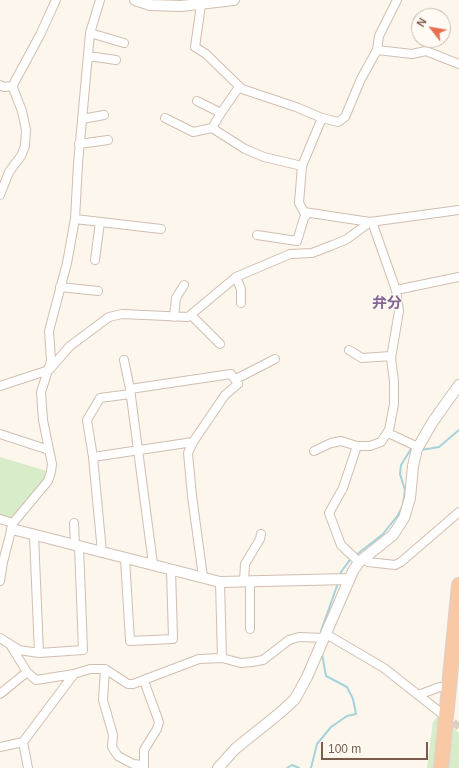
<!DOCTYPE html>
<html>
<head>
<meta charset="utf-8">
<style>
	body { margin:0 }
	#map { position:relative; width:459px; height:768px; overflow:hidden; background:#fdf6ec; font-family:Helvetica,sans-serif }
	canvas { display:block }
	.north { position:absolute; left:411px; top:8px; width:40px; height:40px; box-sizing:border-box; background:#fffaf3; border:1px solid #cabbb1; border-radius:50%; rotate:301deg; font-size:11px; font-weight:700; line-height:16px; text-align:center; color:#7a5c4d }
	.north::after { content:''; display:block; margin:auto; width:14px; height:18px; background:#e76f51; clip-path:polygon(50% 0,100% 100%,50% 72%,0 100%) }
	.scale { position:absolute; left:321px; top:742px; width:107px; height:18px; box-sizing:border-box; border:2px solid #7a5c4d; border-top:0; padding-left:5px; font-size:12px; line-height:14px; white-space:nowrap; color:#7a5c4d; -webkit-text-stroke:3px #fffaf3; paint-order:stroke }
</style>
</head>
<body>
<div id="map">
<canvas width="459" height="768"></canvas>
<div class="north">N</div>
<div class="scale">100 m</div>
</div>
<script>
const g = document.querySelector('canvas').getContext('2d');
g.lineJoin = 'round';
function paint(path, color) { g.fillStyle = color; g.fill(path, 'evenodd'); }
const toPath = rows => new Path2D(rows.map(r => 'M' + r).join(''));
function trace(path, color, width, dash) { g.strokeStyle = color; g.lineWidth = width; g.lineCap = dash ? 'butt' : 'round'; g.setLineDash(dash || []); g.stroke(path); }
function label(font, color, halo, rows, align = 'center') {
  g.font = font + ' Helvetica,"Noto Sans JP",sans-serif'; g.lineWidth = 3; g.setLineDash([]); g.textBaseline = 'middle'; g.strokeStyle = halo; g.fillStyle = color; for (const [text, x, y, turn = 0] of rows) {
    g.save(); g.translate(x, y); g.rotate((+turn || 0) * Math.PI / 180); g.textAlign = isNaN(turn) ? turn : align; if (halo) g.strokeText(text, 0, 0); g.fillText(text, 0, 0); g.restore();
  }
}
paint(toPath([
	[0,457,50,472,46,480,11,520,0,516],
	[438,716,459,733,459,768,427,768,433,722]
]), '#d8ecc9');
trace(toPath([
	[421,450,439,447,459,430],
	[356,555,383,534,398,515,403,505,405,490,400,474,401,465,411,449],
	[340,577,341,572,352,557],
	[321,631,338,583],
	[287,768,292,765,299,768],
	[311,768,317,744,331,727,347,716,356,714,353,699,347,687,326,676,322,654]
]), '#a5d3da', 2);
trace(toPath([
	[444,715,459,727]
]), '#dcd0c4', 8, [8, 4]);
const minor = toPath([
	[201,5,195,47,206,54,242,89,296,107,322,118,338,122,345,117,361,79,377,50,379,36,397,0],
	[90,33,124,43],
	[377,50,412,54,426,51,459,64],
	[88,56,116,60],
	[0,85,4,87,13,86],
	[197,101,221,113,239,87],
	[165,118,193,132,212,128,221,113],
	[322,118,302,166,299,203,304,212,370,222,459,210],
	[82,119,104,115],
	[212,128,245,149,264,157,302,166],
	[79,144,108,140],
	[0,195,9,172,21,156,25,146,26,130,22,111,13,88,14,83,40,35,56,0],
	[75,219,161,229],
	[257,235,297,241,304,218,308,213],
	[95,260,100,222],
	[236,277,241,289,241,303],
	[60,287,98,291],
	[396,290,459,277],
	[191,315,220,344],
	[174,317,176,298,184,285],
	[349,350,362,358,391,356],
	[124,360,130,389],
	[236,379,275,359],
	[0,386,49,370,70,346,109,317,122,314,188,317,236,277,290,254,312,253,333,245,347,239,370,222],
	[388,433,418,447],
	[0,434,49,450],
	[314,451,331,443,341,441,357,446],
	[93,457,193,442],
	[0,519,13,523,3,562,0,581],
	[13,523,48,481,51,472,52,464,43,420,41,392,51,361,49,331,67,263,75,219,78,164,90,33,100,0],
	[74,523,75,545],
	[34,535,39,653],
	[102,552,93,457,87,420,100,398,130,394],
	[125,558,130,641,173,639,171,569],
	[363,559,368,562,395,565,401,562,459,512],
	[359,562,341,545,329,513,343,488,357,446,370,446,381,442,389,430,394,404,394,381,391,358,399,311,396,290,372,222],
	[153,564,130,389,231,374,238,384,225,395,193,442,188,453,192,496,203,577],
	[244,581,245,564,260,539,261,534],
	[250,629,250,581],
	[326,634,384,668,441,713],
	[0,638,19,650,39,653,83,650,79,546],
	[11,646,27,672,36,680,74,674],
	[222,658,241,663,252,662,263,660,289,640,299,637,324,638],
	[105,669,103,700,113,735,112,747,118,756,133,764,144,765],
	[144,681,159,722,157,729,144,750,144,768],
	[0,694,27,672],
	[418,695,440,687],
	[23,742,28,768],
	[0,747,23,742,74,674,90,669,105,669,128,684,133,684,199,659,222,658,220,582]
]);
const tertiary = toPath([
	[135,0,150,5,181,6,234,0],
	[12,529,220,582,348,579],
	[218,768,235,749,281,712,295,699,307,677,353,571,359,562,393,535,404,518,410,498,413,466,417,449,432,423,459,385]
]);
const trunk = toPath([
	[441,768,459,585]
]);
trace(minor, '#d1beb0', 10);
trace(tertiary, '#d1beb0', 12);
trace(trunk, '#dad1cd', 16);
trace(minor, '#fff', 8);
trace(tertiary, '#fff', 10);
trace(trunk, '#f9c8a4', 14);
label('bold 15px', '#846695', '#fffaf3', [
	["弁分",387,304]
]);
</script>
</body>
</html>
